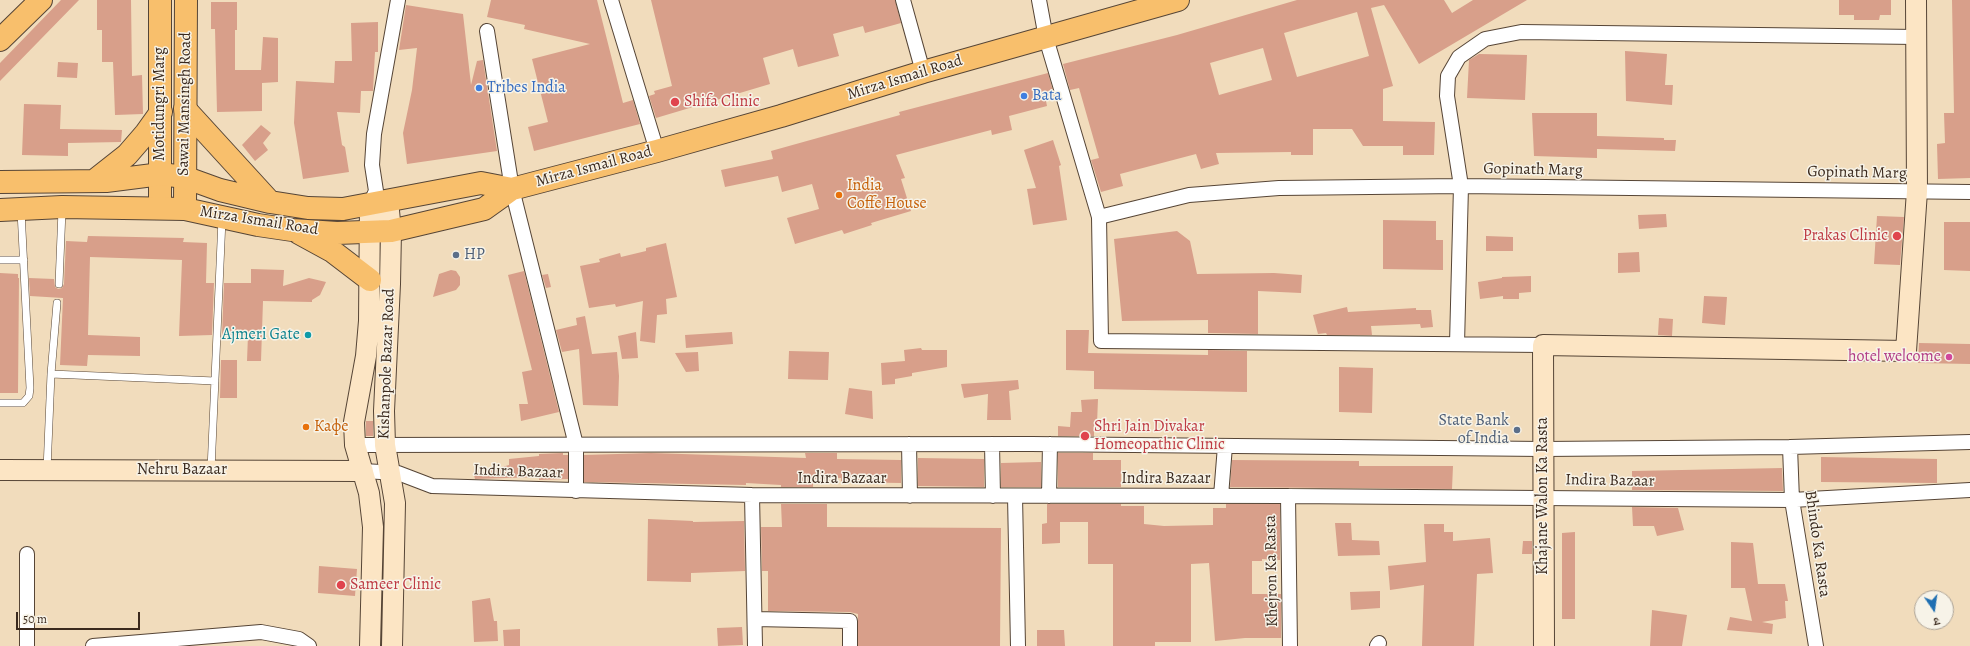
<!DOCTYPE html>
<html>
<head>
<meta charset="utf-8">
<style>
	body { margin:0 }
	#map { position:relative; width:1970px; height:646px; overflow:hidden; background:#f1dcbc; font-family:Alegreya,"Noto Serif Devanagari",serif }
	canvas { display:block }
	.north { position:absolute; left:1914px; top:590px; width:40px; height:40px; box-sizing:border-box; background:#f7f3e8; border:1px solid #aca397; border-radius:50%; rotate:167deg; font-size:11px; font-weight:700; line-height:16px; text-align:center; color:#3b2a1e }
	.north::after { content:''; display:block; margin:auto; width:14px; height:18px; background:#1f6fb2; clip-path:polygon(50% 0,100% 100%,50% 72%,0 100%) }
	.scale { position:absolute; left:16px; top:612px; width:124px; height:18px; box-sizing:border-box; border:2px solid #3b2a1e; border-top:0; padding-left:5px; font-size:12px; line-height:14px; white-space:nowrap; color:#3b2a1e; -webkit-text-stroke:3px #f7f3e8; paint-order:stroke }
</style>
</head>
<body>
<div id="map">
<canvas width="1970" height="646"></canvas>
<div class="north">उ</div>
<div class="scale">50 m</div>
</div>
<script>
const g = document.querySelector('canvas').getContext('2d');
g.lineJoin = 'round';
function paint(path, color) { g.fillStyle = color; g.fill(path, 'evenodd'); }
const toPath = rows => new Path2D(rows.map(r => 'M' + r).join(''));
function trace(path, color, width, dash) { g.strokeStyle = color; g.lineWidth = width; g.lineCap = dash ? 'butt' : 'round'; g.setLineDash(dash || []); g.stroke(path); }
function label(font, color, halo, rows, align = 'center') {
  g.font = font + ' Alegreya,serif'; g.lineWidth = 3; g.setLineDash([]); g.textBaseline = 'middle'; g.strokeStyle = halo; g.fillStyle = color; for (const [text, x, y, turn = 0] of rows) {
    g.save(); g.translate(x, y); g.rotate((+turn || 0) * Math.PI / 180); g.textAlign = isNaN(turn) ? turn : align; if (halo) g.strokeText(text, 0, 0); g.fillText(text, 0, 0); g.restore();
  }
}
paint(toPath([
	[61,0,79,0,0,81,0,63],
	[97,0,131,0,132,76,142,75,143,114,115,115,113,62,102,62,102,30,97,30],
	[491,0,597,0,623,103,633,100,640,124,534,151,528,127,548,122,532,59,590,44,524,29,525,25,487,17],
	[651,0,895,0,901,23,865,33,863,26,833,34,839,56,798,67,793,49,763,58,770,84,656,118,649,96,655,94,654,91,672,86],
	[1297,0,1444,0,1452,13,1473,0,1527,0,1419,64,1384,5,1371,8,1393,86,1383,89,1383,121,1435,122,1434,155,1403,155,1403,146,1363,146,1352,129,1313,129,1313,155,1291,155,1291,152,1216,153,1219,164,1201,169,1196,154,1120,174,1123,186,1101,192,1091,160,1099,158,1079,88,1070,90,1063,64,1177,35],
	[1357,12,1369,56,1297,77,1284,33],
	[1263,48,1272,80,1219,95,1210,63],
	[1839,0,1891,0,1891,15,1880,15,1879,20,1854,20,1854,15,1839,15],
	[1952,0,1970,0,1970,178,1938,179,1937,144,1945,143,1944,113,1954,113],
	[211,2,237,2,237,30,235,30,235,70,261,70,263,37,278,38,278,82,262,83,262,111,217,112,215,29,211,29],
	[406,5,463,14,471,85,477,61,483,60,497,151,407,164,403,133,412,90,417,48,399,50],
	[378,22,378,52,375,52,373,91,361,91,360,113,337,112,342,145,345,147,349,172,303,179,294,123,296,81,334,83,335,61,352,61,351,23],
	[1625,51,1667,54,1665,85,1673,85,1672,105,1626,101],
	[1479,54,1527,55,1525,100,1467,98,1469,60],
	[58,62,78,63,77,78,57,77],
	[1048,73,1054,94,1045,96,1047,106,1009,116,1012,130,992,135,991,130,896,155,905,178,901,179,911,211,871,223,872,225,844,234,842,230,795,244,787,218,819,209,812,184,782,192,778,176,725,187,721,170,773,159,771,151,900,115,899,112],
	[24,104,61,105,60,129,122,130,121,142,68,143,68,156,22,155],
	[1532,113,1597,113,1597,136,1664,138,1664,140,1676,140,1675,151,1597,149,1597,158,1534,156],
	[261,125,271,133,263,143,268,150,255,161,242,145],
	[1053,140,1061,165,1059,166,1067,220,1033,225,1027,189,1036,188,1024,150],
	[1666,214,1667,227,1639,229,1638,215],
	[1877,216,1904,217,1900,265,1874,264],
	[1383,220,1436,221,1436,240,1443,240,1443,270,1383,269],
	[1944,222,1970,222,1970,271,1944,270],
	[1177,231,1190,241,1197,274,1274,273,1302,275,1301,293,1258,291,1258,334,1208,333,1208,320,1122,321,1114,239],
	[88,236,184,238,183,242,207,243,206,283,214,283,212,335,179,336,182,260,90,257,88,335,140,337,140,356,88,355,87,366,60,365,63,298,30,296,29,278,54,279,55,287,58,289,62,288,64,284,66,241,87,242],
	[1486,236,1513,237,1513,251,1486,251],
	[666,243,677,297,666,299,667,314,657,315,655,343,640,341,643,301,616,307,615,304,589,308,580,266,600,262,599,259,620,253,621,257,646,251,646,248],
	[1639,252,1640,272,1618,273,1618,253],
	[251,269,284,270,283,286,309,278,326,282,320,295,312,300,312,302,263,301,261,361,247,361,248,335,222,335,224,283,251,283],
	[451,270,456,271,460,277,460,285,456,290,433,297,439,274],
	[524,271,559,412,521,421,519,404,528,404,522,372,532,370,508,275],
	[0,273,18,274,18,278,19,278,18,393,0,393],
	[548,274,551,287,546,288,542,275],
	[1531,276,1531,292,1519,293,1519,299,1503,299,1503,296,1480,299,1478,282,1502,278,1502,277],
	[1704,296,1727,297,1725,325,1702,323],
	[1347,307,1348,312,1416,308,1416,310,1431,310,1433,327,1421,328,1420,324,1371,326,1372,335,1327,335,1326,333,1318,334,1313,315],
	[585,316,592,354,617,352,619,376,618,406,583,405,579,349,562,352,556,330,577,325,576,318],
	[1659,318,1673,319,1672,336,1658,335],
	[1066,330,1089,330,1088,353,1208,355,1208,350,1247,351,1247,392,1094,389,1094,371,1066,370],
	[636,332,638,358,622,359,618,336],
	[732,332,733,344,686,348,685,335],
	[1919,343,1970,344,1970,364,1918,363],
	[921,348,922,350,947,350,947,367,912,373,912,376,895,379,895,384,882,385,881,363,905,361,904,350],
	[789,351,829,352,828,380,788,379],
	[698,352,699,371,686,372,675,353],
	[221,360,237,360,237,398,220,398],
	[1339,367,1373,368,1372,413,1339,412],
	[1018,380,1019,389,1009,391,1011,420,987,420,988,394,964,398,961,384],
	[849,388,872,391,873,419,845,414],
	[1098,399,1097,424,1094,424,1094,436,1058,436,1058,426,1070,427,1071,412,1082,412,1081,400],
	[366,421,373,421,373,436,366,436],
	[563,453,563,455,568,455,568,479,539,480,539,477,475,479,474,475,509,465,509,459,539,456,539,454],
	[651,453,806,458,805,453,837,453,837,459,901,460,901,483,841,482,841,478,813,479,813,487,781,487,781,485,746,483,746,485,584,482,584,455],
	[1058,453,1093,453,1093,460,1121,460,1121,487,1058,487],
	[1821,457,1937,459,1937,483,1821,482],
	[918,458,984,459,984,487,918,486],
	[1232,460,1359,461,1359,466,1453,466,1452,489,1230,487],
	[1041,462,1041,487,1001,487,1001,463],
	[1782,468,1783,491,1632,490,1632,471],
	[781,504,827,504,827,527,1001,528,1000,646,858,646,858,614,850,612,768,611,768,571,762,571,761,527,782,527],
	[1047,504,1121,504,1121,506,1144,506,1144,524,1164,526,1213,525,1213,508,1226,508,1226,504,1280,504,1280,560,1262,559,1262,561,1252,561,1252,594,1281,594,1281,638,1245,638,1215,641,1209,563,1191,564,1191,642,1155,642,1155,646,1113,646,1113,564,1088,564,1088,522,1060,522,1060,543,1042,544,1042,524,1047,523],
	[1632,507,1678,508,1684,530,1657,536,1654,526,1633,526],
	[648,519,693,521,693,522,744,521,745,571,691,573,691,582,647,581],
	[1335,523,1351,523,1352,540,1379,541,1380,555,1338,556],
	[1424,524,1444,524,1444,532,1453,532,1453,541,1490,538,1493,573,1477,574,1474,646,1422,646,1424,585,1390,590,1388,566,1426,562],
	[1575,532,1575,619,1562,619,1562,533],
	[1523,541,1532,541,1532,554,1522,554],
	[1731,542,1753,543,1758,584,1785,584,1788,601,1785,601,1786,618,1762,622,1773,624,1772,634,1727,630,1730,617,1752,621,1745,588,1731,588],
	[319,566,357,569,355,596,318,593],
	[1380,591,1380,608,1351,610,1350,592],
	[490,598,494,621,497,621,498,641,474,642,472,601],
	[1652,610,1687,615,1682,646,1650,646],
	[742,627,743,645,718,646,717,628],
	[520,629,520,646,504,646,503,630],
	[1037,630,1064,630,1065,646,1037,646]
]), '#d89f8a');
const lane = toPath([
	[0,260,24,260],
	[59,284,62,210],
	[51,374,215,381],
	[0,403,23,403,29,396,30,388,21,211],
	[47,470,51,374,57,303],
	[211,470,222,219]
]);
const street = toPath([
	[611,0,657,151],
	[903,0,923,72],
	[1039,0,1046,38,1099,217,1101,341,1543,345],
	[487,31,512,189,576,445,576,491],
	[370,204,376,191,372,165,374,134,398,0],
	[1099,217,1189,195,1279,188,1461,186,1970,192],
	[1457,344,1461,186,1447,96,1448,76,1459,57,1485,39,1521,32,1917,37],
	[909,444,910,496],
	[992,444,993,496],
	[355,445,1031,444,1543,449,1790,447,1970,442],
	[1790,447,1792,500,1816,646],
	[363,471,398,473,432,486,752,495,1288,496,1792,500,1970,490],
	[752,495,755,646],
	[1015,496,1018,646],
	[1049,496,1050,444],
	[1221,496,1225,446],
	[1288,496,1290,646],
	[27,554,27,646],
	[755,619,850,621,850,646],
	[93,646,261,632,299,639,309,646],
	[1377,646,1379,643]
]);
const secondary = toPath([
	[388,201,391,231,390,284,384,411,385,445,395,503,392,646],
	[370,204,369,321,366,356,354,422,355,445,369,493,373,527,370,646],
	[0,470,363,471],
	[1544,646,1543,345,1906,351,1917,191,1916,0]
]);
const primary = toPath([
	[160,0,160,208],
	[185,209,186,0]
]);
const highway = toPath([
	[0,40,41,0],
	[185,109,270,202],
	[94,181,127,155,146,133,161,112],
	[0,182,106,181,161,174,184,177,220,190,270,202,308,208,343,209,481,183,512,189],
	[0,210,62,207,185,209,258,225,292,230,337,233,391,231,484,209,512,189,657,151,781,116,923,72,1178,0],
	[299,233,332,251,370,280]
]);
trace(lane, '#564536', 8);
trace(street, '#564536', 16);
trace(secondary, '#564536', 22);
trace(primary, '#564536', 24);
trace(highway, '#564536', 24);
trace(lane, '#fff', 7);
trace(street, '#fff', 14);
trace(secondary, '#fce5c4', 20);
trace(primary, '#f8bf6c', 22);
trace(highway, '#f8bf6c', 22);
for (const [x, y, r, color] of [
	[479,88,4,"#3f7fe0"],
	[1024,96,4,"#3f7fe0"],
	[675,102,5,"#e0444e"],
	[839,195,4,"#e8710a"],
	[1897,236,5,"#e0444e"],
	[456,255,4,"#5c6f8a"],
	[308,335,4,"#0f9aa8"],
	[1949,357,4,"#d1479c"],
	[306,427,4,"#e8710a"],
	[1517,430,4,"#5c6f8a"],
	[1085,436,5,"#e0444e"],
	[341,585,5,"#e0444e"]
]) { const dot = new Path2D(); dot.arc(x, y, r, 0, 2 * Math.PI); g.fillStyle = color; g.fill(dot); trace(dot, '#f7f3e8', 1.5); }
label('16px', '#3b2a1e', '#f7f3e8', [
	["Mirza Ismail Road",905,78,-17],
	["Motidungri Marg",160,104,-90],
	["Sawai Mansingh Road",185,104,-89],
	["Mirza Ismail Road",594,167,-15],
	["Gopinath Marg",1533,170,1],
	["Gopinath Marg",1857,173,1],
	["Mirza Ismail Road",259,221,9],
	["Kishanpole Bazar Road",387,364,-88],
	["Nehru Bazaar",182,470],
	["Indira Bazaar",518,472,2],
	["Indira Bazaar",842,479],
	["Indira Bazaar",1166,479],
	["Indira Bazaar",1610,481,1],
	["Khajane Walon Ka Rasta",1543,496,-90],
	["Bhindo Ka Rasta",1817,544,82],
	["Khejron Ka Rasta",1272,571,-91]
]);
label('16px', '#366cbe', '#f7f3e8', [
	["Tribes India",487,88],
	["Bata",1032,96]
], 'left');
label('16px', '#be3a42', '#f7f3e8', [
	["Shifa Clinic",684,102],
	["Prakas Clinic",1888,236,"right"],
	["Shri Jain Divakar",1094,427],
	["Homeopathic Clinic",1094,445],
	["Sameer Clinic",350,585]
], 'left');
label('16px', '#c56008', '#f7f3e8', [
	["India",847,186],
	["Coffe House",847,204],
	["Кафе",314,427]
], 'left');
label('16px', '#4e5e75', '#f7f3e8', [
	["HP",464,255],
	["State Bank",1509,421,"right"],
	["of India",1509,439,"right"]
], 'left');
label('16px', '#0d838f', '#f7f3e8', [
	["Ajmeri Gate",300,335]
], 'right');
label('16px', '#b23c85', '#f7f3e8', [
	["hotel welcome",1941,357]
], 'right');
</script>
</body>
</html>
